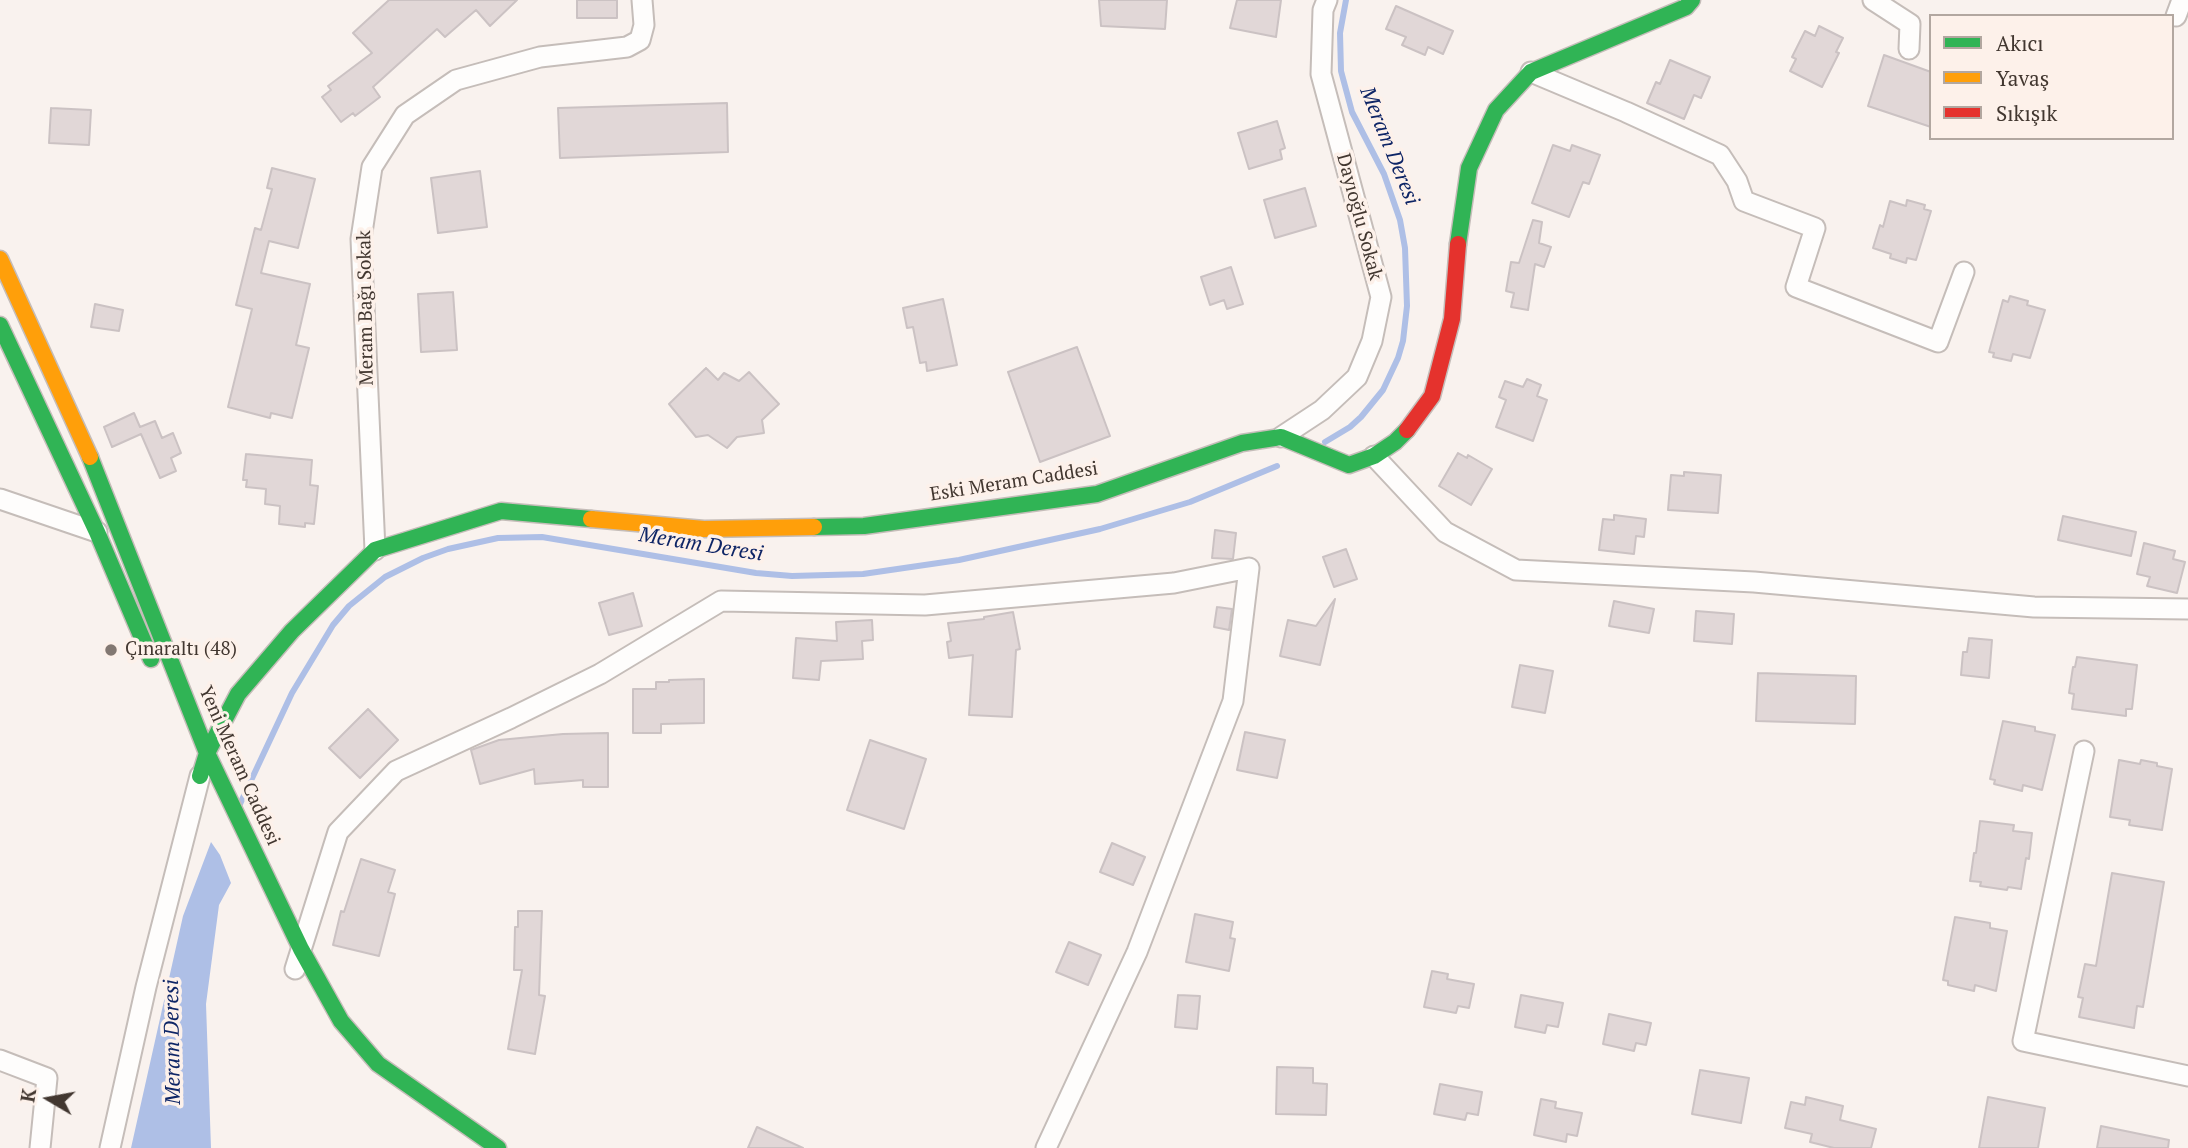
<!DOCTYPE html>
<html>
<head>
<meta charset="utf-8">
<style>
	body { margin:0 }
	#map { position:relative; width:2188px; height:1148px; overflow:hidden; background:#f9f2ee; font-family:"PT Serif",serif }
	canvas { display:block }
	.legend { position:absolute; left:1929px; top:14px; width:245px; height:126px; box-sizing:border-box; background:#fdf1ea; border:2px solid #b2a7a0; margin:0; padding:9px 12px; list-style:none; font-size:21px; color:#423730 }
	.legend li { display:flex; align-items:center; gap:14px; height:35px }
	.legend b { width:35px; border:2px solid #b2a7a0 }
	.north { position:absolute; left:14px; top:1064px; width:70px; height:70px; -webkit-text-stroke:5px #fdf1ea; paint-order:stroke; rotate:280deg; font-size:19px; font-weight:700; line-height:28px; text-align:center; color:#423730 }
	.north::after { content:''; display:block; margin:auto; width:24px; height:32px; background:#423730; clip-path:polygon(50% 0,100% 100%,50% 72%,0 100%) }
</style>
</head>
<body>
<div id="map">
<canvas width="2188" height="1148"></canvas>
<ul class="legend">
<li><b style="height:9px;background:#30b455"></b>Akıcı</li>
<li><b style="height:9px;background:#ff9f0a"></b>Yavaş</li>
<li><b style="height:9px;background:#e5322d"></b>Sıkışık</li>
</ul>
<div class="north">K</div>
</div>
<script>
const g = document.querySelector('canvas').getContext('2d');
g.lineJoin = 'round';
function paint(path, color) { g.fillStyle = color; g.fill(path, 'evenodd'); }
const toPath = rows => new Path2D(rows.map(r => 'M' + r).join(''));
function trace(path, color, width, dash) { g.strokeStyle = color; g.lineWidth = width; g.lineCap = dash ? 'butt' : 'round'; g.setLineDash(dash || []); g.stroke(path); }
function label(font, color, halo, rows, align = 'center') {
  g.font = font + ' "PT Serif",serif'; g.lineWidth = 7; g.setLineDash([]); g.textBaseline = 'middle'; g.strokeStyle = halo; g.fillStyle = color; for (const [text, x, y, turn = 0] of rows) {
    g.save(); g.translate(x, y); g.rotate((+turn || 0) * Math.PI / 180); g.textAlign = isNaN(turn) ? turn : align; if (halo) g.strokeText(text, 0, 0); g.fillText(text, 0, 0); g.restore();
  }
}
paint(toPath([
	[211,842,220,855,231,883,219,905,206,1004,211,1148,131,1148,183,916]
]), '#aebfe6');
trace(toPath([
	[1325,442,1350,427,1361,417,1383,390,1398,358,1403,341,1407,306,1405,248,1400,220,1384,174,1352,112,1341,71,1340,33,1346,0],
	[240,804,292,693,333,625,349,606,385,577,423,558,448,549,498,538,542,537,756,573,792,576,863,574,959,560,1100,529,1190,502,1277,466]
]), '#aebfe6', 6);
const building = toPath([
	[389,0,517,0,490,26,476,10,445,37,437,29,373,87,380,97,355,116,353,113,341,122,322,97,331,90,328,86,372,53,353,33,389,0],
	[577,0,617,0,617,18,577,18,577,0],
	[1099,0,1167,0,1165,29,1101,26,1099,0],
	[1237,0,1281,0,1276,37,1230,28,1237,0],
	[1396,6,1453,31,1443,54,1428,47,1425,55,1402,45,1406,37,1386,29,1396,6],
	[1819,26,1843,38,1836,52,1839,53,1822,87,1790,71,1796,59,1792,57,1805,31,1815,36,1819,26],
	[1884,55,1931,72,1931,127,1868,106,1884,55],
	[1670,60,1710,77,1701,98,1694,95,1684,119,1647,103,1656,82,1660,84,1670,60],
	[727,103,728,152,560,158,558,108,727,103],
	[51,108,91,110,89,145,49,143,51,108],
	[1277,121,1285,148,1280,150,1282,159,1249,169,1238,133,1277,121],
	[1553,145,1570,151,1572,145,1600,155,1589,184,1583,182,1569,217,1532,203,1553,145],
	[272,168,315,179,298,248,269,241,261,273,310,284,296,345,309,348,292,418,271,413,270,418,228,407,252,309,236,305,255,228,261,230,272,189,267,188,272,168],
	[480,171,487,227,438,233,431,178,480,171],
	[1305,188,1316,226,1275,238,1264,200,1305,188],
	[1907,200,1925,205,1924,209,1931,211,1916,260,1907,258,1906,263,1890,258,1891,254,1873,248,1880,225,1883,227,1890,201,1906,206,1907,200],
	[1533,220,1542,222,1539,243,1551,247,1544,267,1535,264,1528,310,1511,307,1514,293,1506,291,1511,262,1519,263,1533,220],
	[1231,267,1243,304,1227,309,1224,300,1210,305,1201,277,1231,267],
	[453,292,457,350,421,352,418,294,453,292],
	[2010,296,2028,301,2027,305,2045,310,2030,358,2013,354,2011,361,1993,357,1994,353,1989,352,2003,300,2008,302,2010,296],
	[943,299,957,365,927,371,926,362,920,363,913,327,907,328,903,308,943,299],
	[95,304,123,310,119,331,91,327,95,304],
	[1077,347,1110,436,1040,462,1008,372,1077,347],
	[706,368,718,380,724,373,739,381,749,372,779,404,762,420,764,433,737,437,727,448,708,435,696,437,669,404,706,368],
	[1527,379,1541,385,1537,396,1547,400,1533,441,1496,427,1506,400,1499,397,1505,381,1523,387,1527,379],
	[134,413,140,427,155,421,162,438,173,433,181,453,171,458,176,471,160,478,141,434,112,447,104,427,134,413],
	[1458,453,1467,458,1468,455,1492,469,1471,505,1439,486,1458,453],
	[246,454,312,460,310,485,318,486,314,524,305,523,305,527,279,524,280,506,265,504,266,489,246,487,247,480,243,480,246,454],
	[1684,472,1721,475,1718,513,1668,510,1671,475,1684,476,1684,472],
	[1614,515,1646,519,1644,537,1636,536,1634,554,1599,550,1603,519,1614,520,1614,515],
	[2063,516,2136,532,2131,556,2058,540,2063,516],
	[1215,530,1236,533,1233,559,1212,558,1215,530],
	[2144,543,2175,551,2173,559,2185,562,2177,593,2147,586,2150,577,2137,574,2144,543],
	[1346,549,1357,579,1334,587,1323,557,1346,549],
	[633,593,642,626,609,635,599,603,633,593],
	[1335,599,1320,665,1280,656,1288,620,1316,626,1335,599],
	[1614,601,1654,609,1649,633,1609,626,1614,601],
	[1217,607,1232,609,1229,630,1214,627,1217,607],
	[1696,611,1734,614,1732,644,1694,641,1696,611],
	[1013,612,1020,649,1016,650,1012,717,969,715,973,655,949,658,947,642,951,641,948,623,984,619,984,617,1013,612],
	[872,620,873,640,862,641,863,659,821,661,819,680,793,678,796,638,837,641,836,622,872,620],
	[1969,638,1992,640,1989,678,1961,675,1963,652,1967,652,1969,638],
	[2077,657,2137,665,2132,709,2126,709,2126,716,2072,709,2074,694,2069,693,2073,667,2075,667,2077,657],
	[1520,665,1553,671,1545,713,1512,707,1520,665],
	[1758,673,1856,676,1855,724,1756,721,1758,673],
	[704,679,704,723,661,724,661,733,633,733,633,689,656,689,656,682,669,682,669,680,704,679],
	[368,709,398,740,360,778,329,748,368,709],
	[2003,721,2035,727,2035,731,2055,735,2042,790,2023,785,2022,791,1994,784,1995,780,1990,779,2003,721],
	[1245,732,1285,740,1277,778,1237,770,1245,732],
	[608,733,608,787,583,787,583,780,535,784,534,769,480,784,471,750,499,740,563,734,608,733],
	[870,740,926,759,904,829,847,810,870,740],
	[2119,760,2140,764,2141,760,2157,763,2157,766,2172,769,2162,830,2129,825,2130,820,2110,817,2119,760],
	[1980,821,2014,825,2013,831,2032,833,2029,859,2026,858,2021,889,2008,887,2007,890,1980,886,1981,882,1970,881,1974,853,1976,853,1980,821],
	[1112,843,1145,857,1133,885,1100,872,1112,843],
	[361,859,395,870,388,892,395,894,379,956,333,945,341,911,344,912,361,859],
	[2112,873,2164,882,2143,1007,2137,1006,2134,1028,2079,1017,2083,998,2078,997,2085,964,2096,966,2112,873],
	[518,911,542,911,539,995,545,996,535,1054,508,1049,522,970,514,970,515,927,518,927,518,911],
	[1195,914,1233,922,1230,938,1235,939,1229,971,1186,962,1195,914],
	[1955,917,1990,923,1990,928,2007,931,1996,991,1975,985,1974,991,1948,985,1948,981,1943,980,1955,917],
	[1069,942,1101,955,1088,985,1056,972,1069,942],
	[1432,971,1448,974,1447,979,1474,984,1469,1008,1458,1006,1456,1013,1424,1007,1432,971],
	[1178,995,1200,996,1197,1029,1175,1027,1178,995],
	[1521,995,1563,1003,1558,1027,1547,1025,1545,1033,1515,1027,1521,995],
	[1609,1014,1651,1023,1646,1045,1636,1043,1634,1051,1603,1044,1609,1014],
	[1277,1067,1313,1068,1313,1083,1327,1084,1326,1115,1276,1114,1277,1067],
	[1700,1070,1749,1078,1741,1123,1692,1114,1700,1070],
	[1440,1084,1482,1092,1478,1115,1467,1113,1465,1120,1434,1114,1440,1084],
	[1806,1097,1843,1106,1840,1120,1876,1129,1871,1148,1834,1148,1810,1142,1812,1134,1785,1128,1791,1102,1805,1105,1806,1097],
	[1988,1097,2045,1108,2038,1148,1979,1148,1988,1097],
	[1541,1099,1556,1102,1555,1108,1582,1113,1577,1136,1567,1134,1566,1142,1534,1135,1541,1099],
	[2101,1126,2169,1140,2168,1148,2097,1148,2101,1126],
	[757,1127,803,1148,748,1148,757,1127]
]);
paint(building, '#e1d7d7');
trace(building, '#cbc2c3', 2);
const street = toPath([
	[1873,0,1910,24,1909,49],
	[2176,16,2182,0],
	[1531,72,1626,112,1720,155,1737,181,1744,201,1815,228,1796,287,1938,342,1964,272],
	[1281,437,1322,410,1357,377,1372,341,1381,297,1321,74,1323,10,1327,0],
	[1374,456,1445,532,1516,570,1754,582,2034,607,2188,609],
	[0,499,97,532],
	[375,550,361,239,372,167,405,115,456,80,540,57,627,47,640,40,644,25,642,0],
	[2084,751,2023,1041,2188,1076],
	[295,969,338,832,396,771,511,718,600,674,721,601,925,605,1174,583,1249,568,1233,701,1137,952,1046,1148],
	[0,1060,47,1078,40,1148],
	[110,1148,146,987,200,776]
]);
const fast = toPath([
	[1458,244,1469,168,1496,110,1531,72,1686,7,1692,0],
	[0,325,97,532,151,659],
	[90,457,207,753,301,949,341,1021,378,1064,498,1148],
	[814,527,864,526,1097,494,1242,443,1281,437,1349,465,1374,456,1395,442,1407,430],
	[200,776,207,753,238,694,292,631,375,550,501,511,591,519]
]);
const slow = toPath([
	[0,259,90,457],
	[591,519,704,529,814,527]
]);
const jam = toPath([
	[1407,430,1432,396,1452,319,1458,244]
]);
trace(street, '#c5bdb9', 23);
trace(fast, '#c5bdb9', 19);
trace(slow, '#c5bdb9', 19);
trace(jam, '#c5bdb9', 19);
trace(street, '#fefdfc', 19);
trace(fast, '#30b455', 16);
trace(slow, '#ff9f0a', 16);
trace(jam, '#e5322d', 16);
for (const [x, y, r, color] of [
	[111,650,7,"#827872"]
]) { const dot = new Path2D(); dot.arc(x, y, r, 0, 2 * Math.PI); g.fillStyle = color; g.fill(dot); trace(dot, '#fdf1ea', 2.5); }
label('19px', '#423730', '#fdf1ea', [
	["Dayıoğlu Sokak",1359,217,75],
	["Meram Bağı Sokak",366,308,-91],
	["Eski Meram Caddesi",1014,482,-9],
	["Yeni Meram Caddesi",239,766,66]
]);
label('19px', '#423730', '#fdf1ea', [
	["Çınaraltı (48)",125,650]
], 'left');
label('italic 21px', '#0e2566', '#fdf1ea', [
	["Meram Deresi",1389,146,68],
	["Meram Deresi",701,545,9],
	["Meram Deresi",173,1042,-91]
]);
</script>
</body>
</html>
